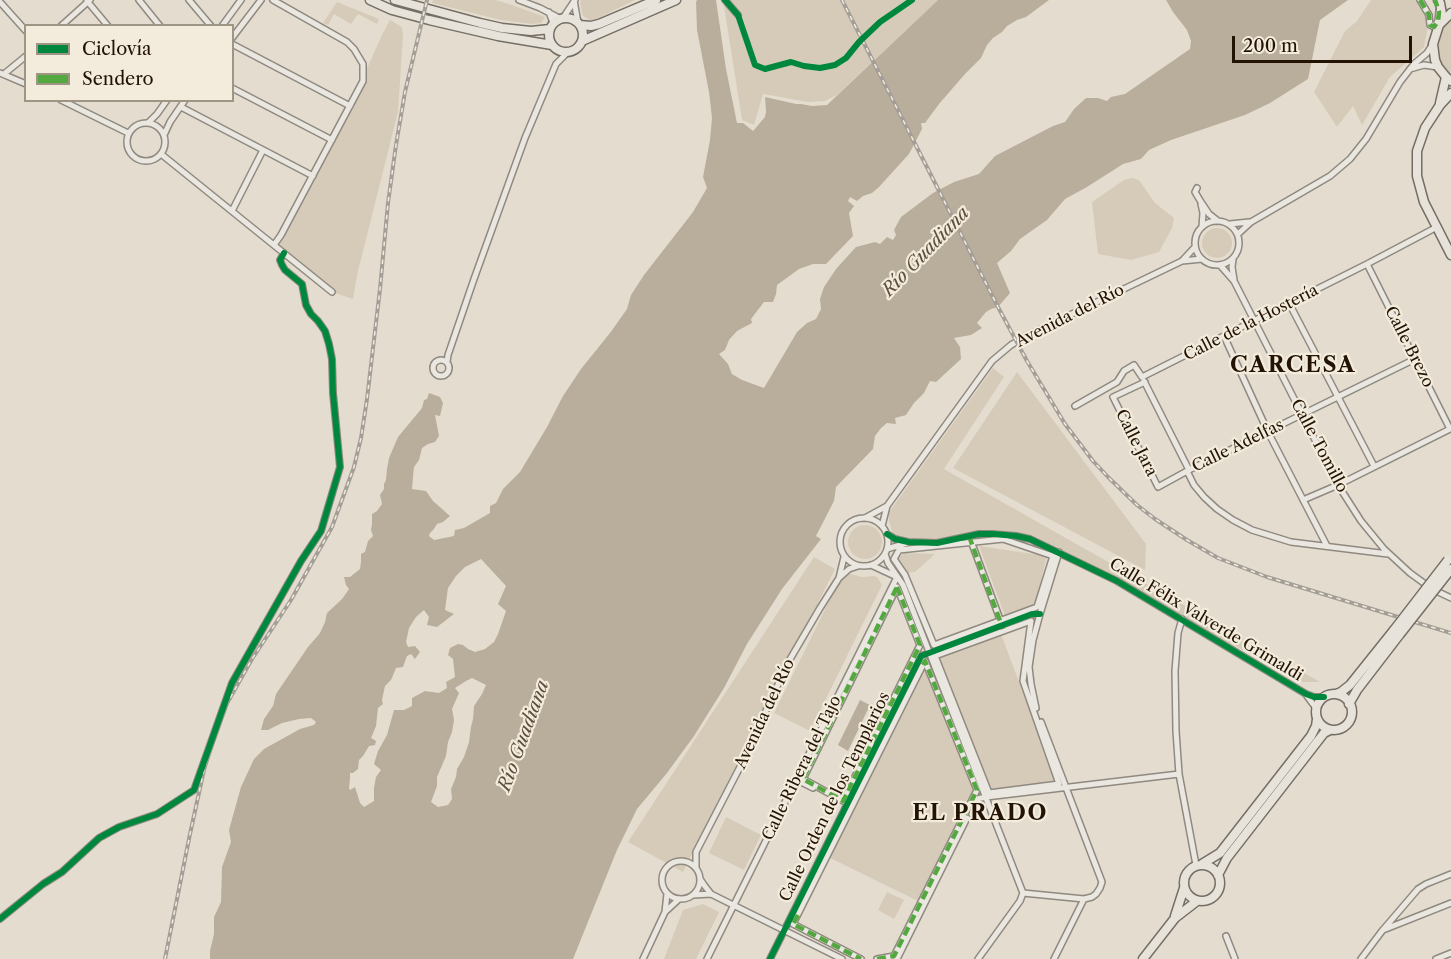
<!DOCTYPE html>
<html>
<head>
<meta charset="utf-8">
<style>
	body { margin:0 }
	#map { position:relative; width:1451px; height:959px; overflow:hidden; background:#e4ddcf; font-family:"Libre Caslon Text",serif }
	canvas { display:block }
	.legend { position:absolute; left:24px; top:24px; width:210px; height:78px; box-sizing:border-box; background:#f3ebdb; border:2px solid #9f9585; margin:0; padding:8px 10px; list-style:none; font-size:18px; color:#221305 }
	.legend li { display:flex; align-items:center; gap:12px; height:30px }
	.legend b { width:30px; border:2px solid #9f9585 }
	.scale { position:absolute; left:1232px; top:36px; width:180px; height:27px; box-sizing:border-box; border:3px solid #221305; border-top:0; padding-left:8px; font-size:18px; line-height:21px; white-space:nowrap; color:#221305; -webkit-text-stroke:4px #f3ebdb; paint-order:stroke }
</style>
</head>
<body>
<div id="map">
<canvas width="1451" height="959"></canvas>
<ul class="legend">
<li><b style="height:8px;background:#00873e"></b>Ciclovía</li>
<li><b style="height:8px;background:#53a840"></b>Sendero</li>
</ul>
<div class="scale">200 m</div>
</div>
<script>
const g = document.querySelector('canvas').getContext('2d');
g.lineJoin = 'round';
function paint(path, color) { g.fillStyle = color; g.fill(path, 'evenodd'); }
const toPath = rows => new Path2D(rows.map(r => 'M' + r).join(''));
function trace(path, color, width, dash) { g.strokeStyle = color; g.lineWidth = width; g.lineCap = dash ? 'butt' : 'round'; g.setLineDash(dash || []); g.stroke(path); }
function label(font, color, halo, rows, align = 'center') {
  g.font = font + ' "Libre Caslon Text",serif'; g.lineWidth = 4.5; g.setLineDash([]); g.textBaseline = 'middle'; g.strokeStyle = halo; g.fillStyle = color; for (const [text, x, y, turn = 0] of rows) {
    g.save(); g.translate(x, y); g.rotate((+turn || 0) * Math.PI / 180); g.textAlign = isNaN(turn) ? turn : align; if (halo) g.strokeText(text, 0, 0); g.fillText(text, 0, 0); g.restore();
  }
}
paint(toPath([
	[433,0,496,0,509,4,545,17,541,23,532,24,501,20,432,3],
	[581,0,635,0,592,21,583,16,580,3],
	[723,0,938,0,837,95,825,101,808,102,763,94,754,125,742,120],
	[1371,0,1418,0,1427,16,1428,26,1424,47,1390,77,1362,125,1353,106,1337,127,1314,92,1345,31,1357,21],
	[337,2,379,19,377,24,358,14,351,24,334,14,328,25,323,23],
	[1451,19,1451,75,1441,62,1438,46,1442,30],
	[390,20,402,27,403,36,398,112,357,275,353,299,332,292,274,245,350,106,382,35],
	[1132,178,1139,180,1155,203,1174,218,1172,228,1159,252,1131,260,1098,254,1092,202,1124,180],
	'1202 243a15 15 0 1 1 30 0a15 15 0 1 1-30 0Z',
	[993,368,1004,377,944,469,1320,682,1303,682,1024,534,997,530,972,532,942,540,905,540,897,537,892,531,889,521,889,512],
	[1017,372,1146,544,1145,570,953,468],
	'848 542a17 17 0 1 1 34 0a17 17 0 1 1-34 0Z',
	[979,546,1047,556,1035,604,1005,616],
	[904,553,935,554,915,572,906,573,897,560],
	[814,557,835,569,683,872,628,842],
	[851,574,862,577,874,576,877,577,882,585,810,731,774,713,838,583,840,584,844,577],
	[1001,634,1056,781,989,790,938,656],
	[925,670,974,787,918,901,830,858],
	[726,817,761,835,744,870,709,853],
	[887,892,904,900,894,919,878,910],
	[703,904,719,912,696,959,664,959,683,910]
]), '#d6cbb8');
paint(toPath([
	[697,0,716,0,726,69,737,123,743,123,753,131,765,117,766,112,765,97,796,104,801,104,812,106,827,105,938,0,1049,0,1026,17,1017,20,1007,26,1002,32,993,38,987,45,981,58,965,74,939,104,925,123,921,123,922,129,909,154,879,187,872,193,863,196,857,201,850,197,848,201,854,206,849,213,853,236,826,264,813,264,799,269,777,285,776,294,773,302,764,302,751,319,752,323,737,331,729,340,725,350,719,354,728,364,732,374,742,380,764,388,797,332,807,323,816,319,821,309,820,299,824,287,836,269,856,247,875,242,880,244,887,237,893,240,896,235,894,230,901,217,933,193,954,182,979,174,995,156,1053,126,1065,122,1074,109,1086,98,1098,98,1107,101,1111,97,1125,94,1190,49,1191,41,1187,30,1173,12,1166,0,1348,0,1320,20,1308,79,1270,103,1245,115,1171,140,1149,150,1141,159,1123,164,1087,187,1065,199,1047,220,1020,239,1011,251,997,263,1010,293,998,307,991,309,986,312,977,323,982,328,971,335,954,338,960,347,961,359,936,382,930,381,924,393,914,403,906,415,895,418,896,424,887,423,881,428,875,436,873,449,836,487,834,501,816,536,821,539,782,589,747,644,724,688,694,736,667,773,637,809,617,850,573,959,210,959,210,951,214,934,214,917,221,902,222,867,231,842,229,830,241,787,254,759,264,749,300,729,314,725,316,722,311,718,299,719,282,723,268,730,261,730,264,719,273,706,276,694,308,647,320,633,325,622,327,613,342,599,349,589,346,585,344,577,350,577,360,569,361,562,361,554,365,552,368,541,373,536,371,530,372,524,372,514,377,511,382,504,380,495,384,489,384,484,386,480,387,469,389,458,398,437,422,408,424,400,427,399,429,393,440,397,443,403,440,416,435,415,439,436,435,442,428,444,422,448,419,460,414,467,413,477,412,489,426,491,433,501,450,516,443,522,437,524,434,529,430,533,429,536,434,540,454,536,455,530,464,528,490,513,490,506,496,503,503,489,520,472,547,427,563,396,581,369,610,333,627,309,631,295,644,275,693,212,707,188,703,177,710,140,712,118,709,92,697,30,696,2],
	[481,559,506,586,498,604,506,611,498,634,494,642,485,649,475,652,468,649,463,645,458,644,450,648,448,655,453,659,455,677,446,682,447,688,439,693,425,691,412,698,412,706,404,710,394,710,387,735,378,751,374,764,381,770,376,777,374,788,374,801,364,807,360,803,355,787,350,790,349,788,350,778,350,773,353,773,358,769,359,760,363,756,369,746,375,745,376,741,371,738,376,726,378,708,383,704,382,700,385,686,391,680,396,668,403,667,407,656,411,654,415,659,420,652,415,646,408,647,406,642,409,628,416,617,424,610,429,617,427,625,437,627,454,614,445,610,448,588,456,576,465,567],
	[472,678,486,685,482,694,474,706,473,719,471,727,469,742,464,757,457,769,456,777,451,789,452,799,448,805,438,807,431,802,437,786,437,777,446,756,448,742,452,732,454,720,452,709,459,693,455,688,466,681],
	[860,700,870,705,848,751,838,745]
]), '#b9ae9b');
const street = toPath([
	[139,0,160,26],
	[189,0,211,26],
	[273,0,347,42,354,49,363,64,363,81,281,235,274,245],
	[519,0,540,8,561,19],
	[574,0,578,23],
	[725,0,738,15],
	[1420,0,1429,15,1430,25,1434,27,1438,21,1439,11],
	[87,1,108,26],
	[0,2,26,31],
	[549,12,553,23],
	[563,18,575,0],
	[61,26,90,0],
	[222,26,241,0],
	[232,38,261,0],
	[232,44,350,106],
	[1410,69,1424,65,1438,67],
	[0,73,26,84],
	[4,74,26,56],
	[232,88,332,140],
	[61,100,128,133],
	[181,107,313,176],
	'127 142a19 19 0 1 1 38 0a19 19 0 1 1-38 0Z',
	[148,123,157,114,167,100],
	[164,135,170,122,185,100],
	[161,154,332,292],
	[1197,188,1195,192,1201,202,1209,214,1218,221],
	[1201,204,1203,213,1202,227],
	[232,211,263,150],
	'1195 243a22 22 0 1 1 44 0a22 22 0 1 1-44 0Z',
	[1230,224,1249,222],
	[1238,234,1251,222,1330,176,1350,159,1366,139,1400,82,1414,64,1427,53,1432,45],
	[1233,259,1232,267,1234,280],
	[1182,261,1202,259],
	[1367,264,1450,429],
	[1220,265,1234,281,1338,485,1361,521,1384,549,1410,573,1432,589,1451,598],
	[1289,303,1374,466],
	[1224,336,1268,432,1327,546],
	'433 368a8 8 0 1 1 16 0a8 8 0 1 1-16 0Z',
	[447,362,448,355,474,279,525,138,556,64,568,52],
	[1144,381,1189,470],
	[1145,382,1113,397,1158,487,1189,470,1415,359],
	[1075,406,1117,382,1124,371,1134,365,1142,377,1367,264,1437,227],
	[1187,471,1194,485,1204,497,1217,509,1233,520,1252,530,1291,542,1388,554],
	[1303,500,1338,485,1450,429],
	'840 542a24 24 0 1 1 48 0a24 24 0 1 1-48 0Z',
	[865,518,887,506],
	[882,526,887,506,992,361,1011,345,1026,336,1182,261,1195,247],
	[887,534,895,539,908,542,937,543,979,534,993,534,1016,536,1030,539,1117,581,1306,694,1314,697,1324,697],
	[1003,539,1053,556,1037,607,934,645,905,575,894,559,899,550,1003,539],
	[971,541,1001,622],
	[887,549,907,543],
	[885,554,888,563,903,585,1023,893],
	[871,565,897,577],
	[839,578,844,557],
	[897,587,920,645,843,801,803,779,897,587],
	[1182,619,1178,633,1175,671,1176,731,1179,774,1196,865],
	[1031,621,1023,681,1059,784,989,793,935,656,1031,621],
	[1307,696,1316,708],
	[1036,708,1031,684,1029,667,1033,640,1040,614,1059,552],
	[797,780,813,788],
	[974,804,977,799,986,797,1179,774],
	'662 880a19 19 0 1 1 38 0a19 19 0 1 1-38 0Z',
	[696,867,696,852,740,767,789,661,820,608,839,578,849,569,858,566],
	[700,879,704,885,711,894,842,959],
	[1023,893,1084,899,1092,897,1096,894,1100,888,1102,882,1041,722],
	[693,895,711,894],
	[665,912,679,899],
	[0,919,43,884,62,872,99,838,119,827,157,814,194,790,232,683,301,561,321,531,340,467,333,393,332,359,329,344,325,331,318,321,311,314,306,305,302,284,285,270,282,265,280,260,284,253],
	[1383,930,1451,903],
	[1226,936,1235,959],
	[643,959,665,912,667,894],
	[707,959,897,577],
	[770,959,921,656,1032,614,1040,614],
	[861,959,793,924,925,661,977,790,894,956,877,959],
	[897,959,967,818],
	[978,959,1020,901,1023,893],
	[1054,959,1084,899],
	[1361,959,1382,931,1418,889,1426,884,1451,874],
	[1436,959,1451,953]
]);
const primary = toPath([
	[370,0,392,10,429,20,498,36,552,45],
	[395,0,480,23,502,28,531,31,550,29],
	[1438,0,1440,3,1443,20],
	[1451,13,1439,25,1433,44,1435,60,1438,67,1446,77,1451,81],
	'549 35a17 17 0 1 1 34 0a17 17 0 1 1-34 0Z',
	[580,25,591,26,599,24,656,0],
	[582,41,676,0],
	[1451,93,1440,105,1425,128,1417,151,1417,176,1424,202,1451,255],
	[1440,103,1446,77],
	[1336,694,1341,692,1350,685,1394,630],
	'1316 712a18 18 0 1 1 36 0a18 18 0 1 1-36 0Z',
	[1349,704,1357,690,1400,634],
	[1202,864,1220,853,1311,736,1316,726,1317,719],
	'1184 883a18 18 0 1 1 36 0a18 18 0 1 1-36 0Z',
	[1218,875,1227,858,1324,733,1330,730],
	[1175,916,1184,888],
	[1143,959,1175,918,1197,901]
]);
trace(street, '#8f8980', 8);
trace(primary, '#746e65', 11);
trace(street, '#eae6e0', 5);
trace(primary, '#e7e2da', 8);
const rail = toPath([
	[842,0,998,307,1027,361,1065,424,1093,461,1109,478,1137,505,1155,519,1187,540,1218,558,1267,577,1451,633],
	[165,959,190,834,204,770,214,737,225,707,252,659,291,600,332,527,354,467,361,438,367,399,380,289,388,203,396,145,405,92,427,0]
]);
trace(rail, '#a39e97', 4);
trace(rail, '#f3ebdb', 1.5, [4.5]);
const primaryBridge = toPath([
	[1394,630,1448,560],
	[1400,634,1451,569]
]);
trace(primaryBridge, '#746e65', 11, []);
trace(primaryBridge, '#e7e2da', 8);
trace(toPath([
	[1420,0,1429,15,1430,25,1434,27,1438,21,1439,12,1435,0],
	[969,536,1003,629],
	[897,587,920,645,843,801,803,779,897,587],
	[798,915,793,924,861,959],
	[877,959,894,956,977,790,925,661,921,668]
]), '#53a840', 4.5, [9, 4.5]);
trace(toPath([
	[725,0,738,15,755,65,765,69,791,62,804,66,820,68,835,65,846,58,859,42,880,22,912,0],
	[887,534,895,539,908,542,937,543,979,534,993,534,1016,536,1030,539,1117,581,1306,694,1314,697,1324,697],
	[0,919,43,884,62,872,99,838,119,827,157,814,194,790,232,683,301,561,321,531,340,467,333,393,332,359,329,344,325,331,318,321,311,314,306,305,302,284,285,270,282,265,280,260,284,253],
	[770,959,921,656,1032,614,1040,614]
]), '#00873e', 6);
label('16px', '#221305', '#f3ebdb', [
	["Avenida del Río",1070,316,-27],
	["Calle de la Hostería",1251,323,-27],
	["Calle Brezo",1409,347,63],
	["Calle Jara",1136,443,63],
	["Calle Adelfas",1238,446,-26],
	["Calle Tomillo",1319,446,62],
	["Calle Félix Valverde Grimaldi",1206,620,31],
	["Avenida del Río",765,714,-65],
	["Calle Ribera del Tajo",802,768,-64],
	["Calle Orden de los Templarios",835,797,-64]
]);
label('italic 18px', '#5e503f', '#f3ebdb', [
	["Río Guadiana",926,252,-46],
	["Río Guadiana",524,736,-70]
]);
g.letterSpacing = '1.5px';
label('bold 22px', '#221305', '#f3ebdb', [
	["CARCESA",1293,366],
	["EL PRADO",980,814]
]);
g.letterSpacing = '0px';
</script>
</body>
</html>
